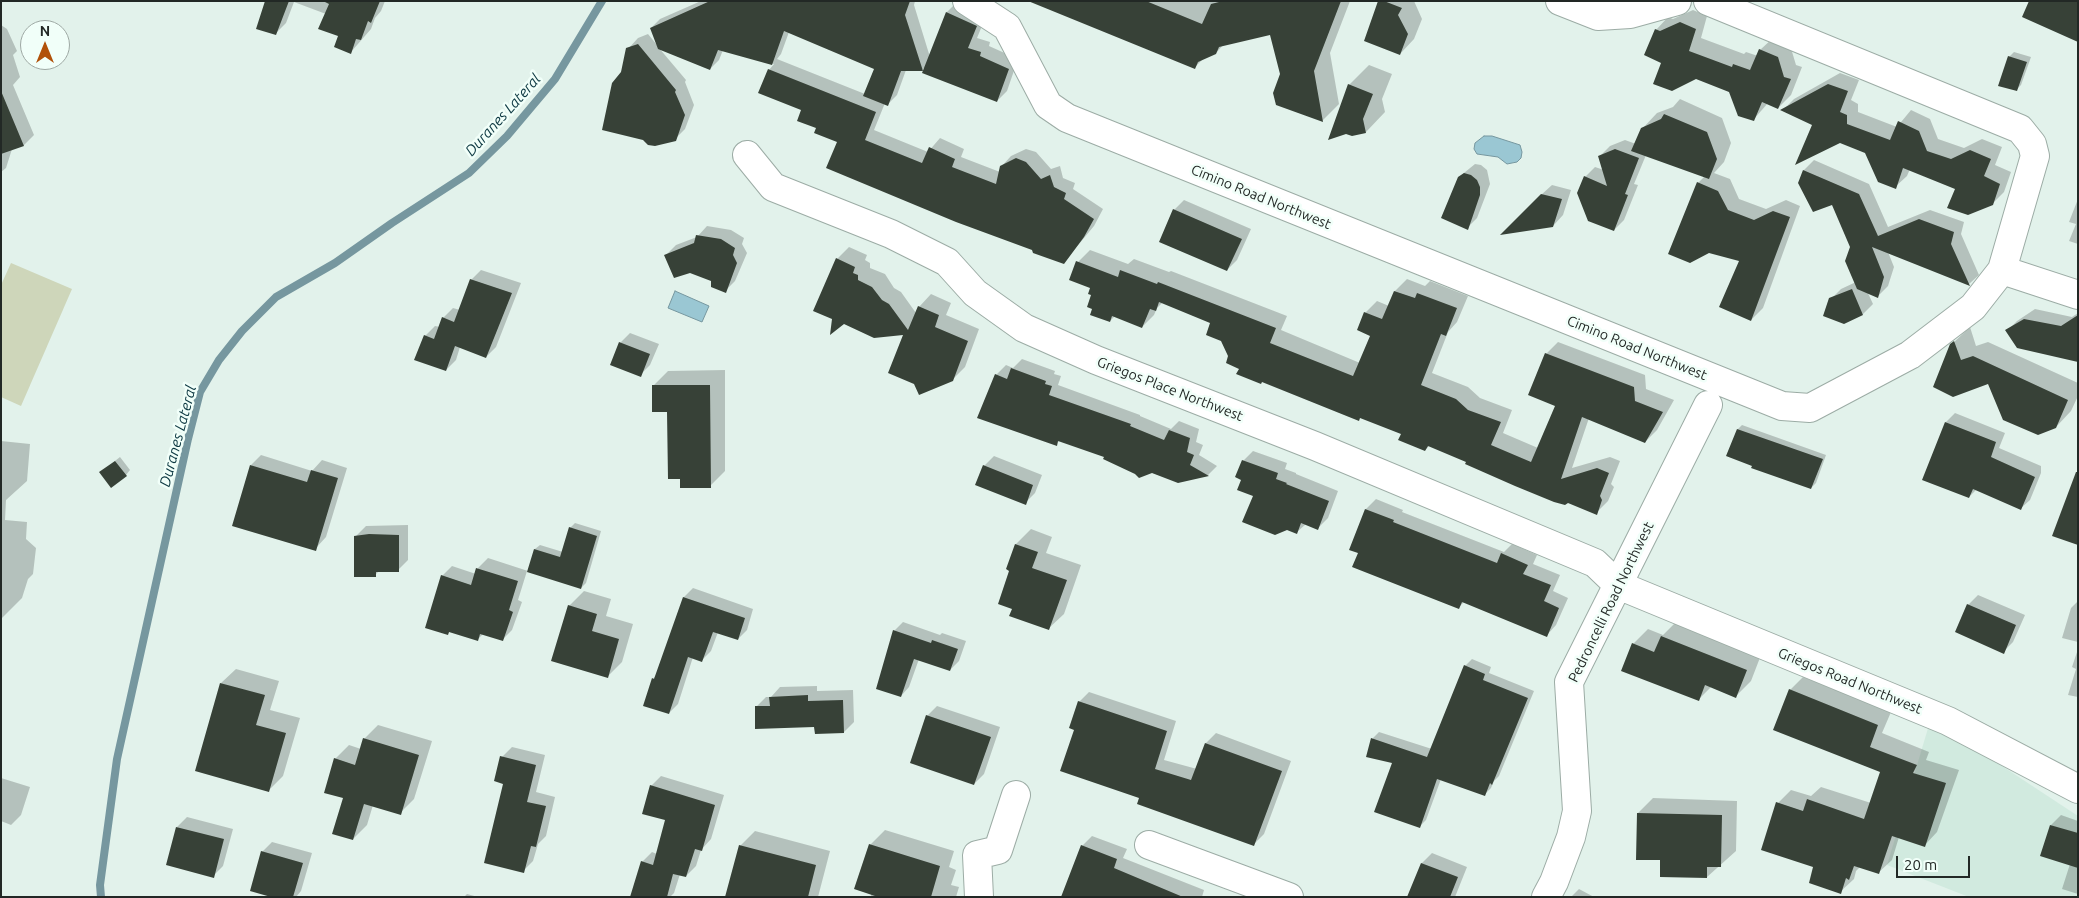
<!DOCTYPE html>
<html>
<head>
<meta charset="utf-8">
<style>
	body { margin:0 }
	#map { position:relative; width:2079px; height:898px; overflow:hidden; background:#e2f2eb; font-family:Ubuntu,sans-serif }
	canvas { display:block }
	.frame { position:absolute; inset:0; border:2px solid #222825; pointer-events:none }
	.north { position:absolute; left:20px; top:20px; width:50px; height:50px; box-sizing:border-box; background:#f1fff9; border:1px solid #9ea9a4; border-radius:50%; rotate:0deg; font-size:14px; font-weight:700; line-height:20px; text-align:center; color:#222825 }
	.north::after { content:''; display:block; margin:auto; width:18px; height:22px; background:#b15109; clip-path:polygon(50% 0,100% 100%,50% 72%,0 100%) }
	.scale { position:absolute; left:1896px; top:856px; width:74px; height:22px; box-sizing:border-box; border:2px solid #222825; border-top:0; padding-left:6px; font-size:15px; line-height:18px; white-space:nowrap; color:#222825; -webkit-text-stroke:4px #f1fff9; paint-order:stroke }
</style>
</head>
<body>
<div id="map">
<canvas width="2079" height="898"></canvas>
<div class="frame"></div>
<div class="north">N</div>
<div class="scale">20 m</div>
</div>
<script>
const g = document.querySelector('canvas').getContext('2d');
g.lineJoin = 'round';
function paint(path, color) { g.fillStyle = color; g.fill(path, 'evenodd'); }
const toPath = rows => new Path2D(rows.map(r => 'M' + r).join(''));
function trace(path, color, width, dash) { g.strokeStyle = color; g.lineWidth = width; g.lineCap = dash ? 'butt' : 'round'; g.setLineDash(dash || []); g.stroke(path); }
function label(font, color, halo, rows, align = 'center') {
  g.font = font + ' Ubuntu,sans-serif'; g.lineWidth = 5; g.setLineDash([]); g.textBaseline = 'middle'; g.strokeStyle = halo; g.fillStyle = color; for (const [text, x, y, turn = 0] of rows) {
    g.save(); g.translate(x, y); g.rotate((+turn || 0) * Math.PI / 180); g.textAlign = isNaN(turn) ? turn : align; if (halo) g.strokeText(text, 0, 0); g.fillText(text, 0, 0); g.restore();
  }
}
paint(toPath([
	[1929,725,1961,739,2078,816,2078,897,1969,897,1887,865]
]), '#d1eadf');
paint(toPath([
	[11,263,72,289,21,406,1,397,1,285]
]), '#ced6ba');
const water = toPath([
	[1484,136,1492,136,1520,145,1522,152,1521,158,1517,162,1507,164,1498,157,1477,154,1474,149,1475,143,1484,136],
	[675,291,709,306,702,322,668,308,675,291]
]);
paint(water, '#9ac7d3');
trace(water, '#76979f', 1);
paint(toPath([
	[267,1,385,1,381,11,375,18,371,29,351,52,326,14,294,2,286,23,276,33],
	[701,1,915,1,914,5,930,57,947,12,957,2,986,16,977,38,990,42,989,46,1018,59,1007,91,997,101,926,66,922,70,906,70,897,95,888,104,885,103,874,130,928,152,940,138,964,149,961,157,1000,172,1001,167,1011,156,1026,149,1036,152,1051,169,1060,166,1063,178,1075,183,1073,189,1103,209,1094,226,1064,262,1033,249,839,141,818,128,769,70,774,64,723,50,719,60,710,69,659,48,686,80,685,82,694,105,685,129,675,139,622,73,628,49,638,38,648,34,657,45,651,28,660,19],
	[789,32,876,68,865,94,777,59,781,54],
	[1064,1,1350,1,1330,53,1339,104,1322,121,1282,74,1271,33,1224,44,1216,53,1204,58,1194,68],
	[1380,1,1414,1,1422,19,1414,39,1400,54],
	[1693,10,1707,16,1701,38,1744,54,1746,52,1758,56,1760,50,1773,38,1790,45,1796,65,1802,67,1791,95,1778,108,1768,103,1754,119,1730,91,1662,62,1656,30,1668,17,1673,19],
	[1,25,7,29,17,51,13,55,20,77,13,85,34,135,24,145,12,149,6,168,1,172],
	[2014,52,2031,57,2021,85,2016,90,2009,57],
	[1369,65,1392,74,1382,99,1385,112,1366,132,1352,135,1349,85],
	[1840,73,1859,80,1851,100,1858,104,1858,112,1897,127,1911,110,1930,119,1938,139,1964,148,1982,139,2002,147,1995,165,2011,172,2004,192,1992,204,1910,169,1907,176,1895,187,1866,152,1814,124,1783,110,1794,99],
	[1680,99,1722,118,1731,143,1724,162,1714,173,1730,179,1739,199,1766,209,1786,200,1800,206,1763,308,1751,320,1741,260,1709,252,1698,183,1705,176,1646,155,1634,184,1638,185,1624,220,1614,230,1578,193,1585,177,1595,167,1604,170,1600,156,1610,146,1625,140,1636,144,1642,129,1657,113,1673,107],
	[1814,160,1869,184,1888,227,1930,210,1964,222,1961,234,1979,275,1969,284,1888,252,1894,267,1888,286,1878,296,1867,291,1873,304,1863,314,1831,299,1841,289,1856,282,1851,247,1832,203,1799,183,1804,170],
	[1475,164,1481,165,1487,170,1490,184,1477,218,1467,228,1459,177],
	[1552,185,1571,190,1563,215,1553,226,1541,195],
	[2078,199,2078,244,2069,241,2076,224,2069,222],
	[1184,200,1251,229,1237,260,1227,270,1161,241,1174,210],
	[707,226,731,230,744,238,742,244,747,253,735,281,725,291,712,280,690,271,666,255,676,245,697,237],
	[849,247,867,255,865,260,870,263,870,268,885,274,894,288,901,292,916,313,919,307,931,294,951,303,946,315,979,329,965,367,952,380,905,334,837,259],
	[1090,250,1128,264,1134,259,1169,272,1171,271,1287,316,1281,330,1360,363,1372,335,1365,313,1377,301,1389,306,1395,291,1407,279,1425,286,1430,281,1468,296,1457,322,1448,332,1432,373,1468,387,1480,398,1512,410,1503,433,1538,448,1556,405,1546,354,1558,342,1645,375,1646,389,1674,400,1657,430,1645,442,1589,418,1572,468,1610,457,1620,461,1611,484,1614,487,1608,501,1596,513,1430,445,1425,450,1402,434,1241,368,1230,356,1212,322,1163,302,1157,308,1154,315,1142,327,1115,316,1110,321,1093,294,1092,288,1071,280,1078,262],
	[481,270,521,283,496,347,486,357,460,347,456,360,446,370,425,336,435,326,440,327,443,318,453,308,460,310,471,280],
	[2035,309,2072,317,2078,313,2078,346,2007,331,2017,321],
	[1970,327,1976,346,1988,342,2078,383,2078,396,2071,411,2056,427,1988,383,1953,396,1951,345],
	[630,333,659,344,650,365,640,375,620,343],
	[1022,359,1055,371,1054,374,1061,376,1058,385,1140,415,1140,416,1171,429,1179,421,1199,429,1196,442,1203,445,1199,455,1217,466,1208,475,1178,482,1060,440,1056,444,996,375,1006,365,1013,368],
	[725,370,725,471,710,486,681,477,668,411,653,386,668,371],
	[1955,413,2005,433,1999,448,2041,466,2041,473,2030,500,2020,509,1977,489,1969,497,1946,422],
	[1742,425,1826,455,1816,483,1811,488,1728,455,1738,429],
	[1,441,30,444,27,481,6,500,5,520,27,522,26,539,36,548,33,574,28,579,22,598,2,618],
	[1253,451,1287,463,1285,469,1296,473,1296,474,1338,491,1328,518,1318,528,1306,524,1297,532,1255,495,1243,479,1243,461],
	[261,455,312,471,322,460,347,468,326,537,316,548,251,465],
	[994,456,1042,475,1035,493,1025,503,984,466],
	[120,457,130,470,126,475,106,468],
	[1376,499,1403,510,1402,512,1504,552,1512,544,1537,555,1533,564,1560,575,1553,591,1568,598,1556,625,1547,635,1464,602,1459,607,1351,549,1366,509],
	[575,523,601,531,586,583,581,588,527,571,518,600,522,602,512,630,502,640,483,634,478,639,450,631,447,634,442,576,452,566,476,574,478,568,488,558,528,571,535,549,540,545,563,552,570,528],
	[408,525,408,560,398,570,380,570,375,575,356,536,366,526],
	[1031,529,1052,537,1046,553,1081,565,1064,614,1049,628,1014,608,1011,570,1016,544],
	[693,588,753,609,747,630,738,639,718,632,711,651,702,660,693,657,678,704,669,713,653,679,657,674,684,597],
	[584,591,611,599,606,616,633,624,622,662,607,677,569,606],
	[1978,595,2025,615,2013,642,2003,652,1968,605],
	[2078,601,2078,642,2062,638,2071,608],
	[1677,621,1761,655,1751,681,1736,696,1712,686,1698,700,1633,644,1648,629,1663,635],
	[903,622,940,635,942,633,966,641,959,661,950,670,919,659,909,687,901,696,894,631],
	[2078,649,2078,697,2068,695,2076,669,2072,667],
	[1472,659,1491,667,1489,673,1534,691,1499,776,1494,781,1491,788,1484,795,1441,779,1426,820,1419,827,1393,762,1368,756,1373,738,1379,732,1432,749,1465,666],
	[236,669,279,681,270,710,300,718,283,776,269,790,221,683],
	[1803,677,1891,712,1882,733,1929,752,1926,760,1959,770,1937,832,1924,846,1899,837,1892,860,1878,873,1860,867,1856,871,1854,879,1840,892,1815,867,1778,803,1791,790,1811,796,1821,787,1871,803,1882,772,1790,690],
	[817,686,817,691,853,690,854,722,844,732,756,707,766,697,771,697,780,687],
	[1089,692,1176,721,1164,760,1197,769,1206,743,1216,733,1291,761,1264,834,1254,844,1141,798,1076,729,1079,702],
	[937,706,1000,727,984,774,974,784,927,716],
	[378,725,432,741,414,799,400,813,373,805,367,825,353,839,335,759,349,745,361,749,364,739],
	[512,747,545,755,536,792,555,797,546,836,538,844,533,861,523,871,504,783,502,757],
	[661,776,724,795,711,839,701,850,696,866,686,876,680,874,674,893,670,897,642,897,642,862,652,852,657,854,667,819,651,786],
	[1,778,30,787,21,815,11,825,1,821],
	[1653,798,1737,801,1736,851,1707,877,1661,859,1638,813],
	[2061,815,2078,821,2078,894,2062,889,2070,864,2051,825],
	[187,817,233,829,223,866,213,876,177,827],
	[885,830,954,851,949,867,956,870,951,885,959,887,956,897,871,897,870,845],
	[755,831,830,851,818,897,727,897,740,846],
	[1092,836,1127,849,1123,858,1204,890,1202,897,1063,897,1082,846],
	[272,842,312,853,301,891,296,897,275,897,262,852],
	[1432,853,1467,867,1455,897,1408,897,1422,863],
	[1579,889,1594,897,1571,897],
	[467,894,478,897,464,897]
]), '#0003');
trace(toPath([
	[101,897,100,885,117,759,188,439,200,392,219,360,242,331,276,297,335,263,392,223,469,173,507,136,555,79,602,1]
]), '#76979f', 8);
paint(toPath([
	[265,1,289,1,276,35,256,29],
	[323,1,380,1,371,23,368,21,361,40,356,39,351,54,334,47,338,36,318,29,329,4],
	[710,1,910,1,905,15,923,71,901,71,888,106,863,96,874,69,784,31,772,65,718,50,710,70,658,49,650,28],
	[1028,1,1146,1,1202,24,1211,4,1223,1,1341,1,1314,71,1323,122,1276,105,1273,93,1280,74,1270,35,1219,47,1216,54,1198,62,1195,69],
	[1378,1,1384,1,1402,8,1398,15,1408,34,1400,55,1364,41],
	[2029,1,2078,1,2078,42,2022,17],
	[946,12,977,26,968,48,981,52,980,56,1009,69,997,102,922,73],
	[1680,22,1696,29,1689,51,1732,67,1733,64,1750,70,1759,49,1778,57,1784,77,1791,79,1778,109,1762,102,1754,121,1738,116,1729,92,1696,79,1672,91,1653,84,1661,63,1644,55,1655,29,1660,31],
	[638,44,676,90,675,92,685,115,676,141,655,146,648,145,643,140,602,130,612,83,621,72,626,48],
	[2008,56,2027,62,2017,91,1998,86],
	[768,69,876,112,865,140,922,163,929,147,955,159,952,167,996,184,1000,166,1016,158,1026,162,1041,179,1050,175,1054,187,1066,193,1064,199,1094,219,1084,237,1064,264,1033,253,1032,250,956,222,826,168,837,142,814,133,816,128,797,121,801,110,758,93],
	[1348,84,1373,94,1363,119,1366,133,1352,136,1346,134,1328,140],
	[1828,84,1848,91,1840,112,1847,115,1847,124,1890,140,1898,121,1919,131,1927,151,1951,159,1970,150,1991,159,1984,176,2000,184,1993,205,1968,215,1947,208,1955,189,1903,168,1896,189,1878,182,1865,153,1840,143,1795,165,1812,125,1780,110],
	[1,91,24,146,1,154],
	[1664,114,1707,132,1717,159,1709,179,1631,151,1641,128,1661,119],
	[1615,149,1639,158,1625,194,1628,195,1614,231,1588,221,1577,193,1584,176,1607,186,1598,156],
	[1803,170,1859,194,1878,236,1919,219,1954,232,1951,244,1970,286,1872,247,1884,277,1878,298,1857,289,1845,261,1850,247,1832,205,1813,212,1798,183],
	[1464,173,1471,175,1477,180,1480,187,1480,195,1468,230,1441,218,1458,177],
	[1697,182,1718,191,1728,210,1754,220,1773,211,1790,217,1751,321,1719,307,1739,261,1709,253,1690,263,1668,254],
	[1541,194,1562,199,1553,227,1500,235],
	[1173,209,1242,239,1227,271,1159,242],
	[696,235,721,239,735,248,733,255,737,263,726,293,711,287,711,281,690,273,674,278,664,255,694,243],
	[836,258,855,267,853,273,858,275,858,280,872,287,882,300,889,304,908,330,918,306,939,315,935,327,968,341,953,381,919,395,914,384,888,373,903,335,874,338,844,324,830,335,832,319,813,311],
	[1076,261,1118,277,1120,270,1157,284,1158,282,1276,328,1270,343,1353,376,1370,336,1357,330,1364,312,1382,319,1394,291,1415,298,1417,293,1457,308,1446,336,1441,334,1421,385,1456,399,1468,410,1501,422,1491,445,1531,462,1555,406,1528,395,1545,353,1634,387,1635,401,1663,412,1645,443,1582,417,1561,479,1597,468,1609,473,1600,496,1602,500,1597,515,1568,503,1565,505,1554,502,1515,486,1465,464,1466,462,1428,446,1425,451,1398,440,1401,434,1360,418,1359,421,1262,382,1261,384,1236,374,1239,369,1226,363,1228,356,1221,341,1206,335,1210,323,1159,302,1156,311,1150,309,1142,328,1112,316,1110,322,1090,315,1092,309,1087,307,1091,295,1088,294,1090,288,1069,280],
	[470,279,512,293,486,358,455,346,446,371,414,360,424,335,434,339,442,317,454,322],
	[1852,289,1863,315,1844,324,1823,316,1829,298],
	[2078,315,2078,362,2017,348,2005,330,2024,319,2061,326],
	[1954,341,1961,360,1973,356,2068,400,2056,428,2038,435,2003,420,1988,384,1953,397,1933,387,1950,344],
	[619,342,650,354,641,377,610,365],
	[1011,368,1046,381,1045,384,1052,386,1049,395,1131,424,1130,426,1164,440,1169,430,1190,438,1187,452,1194,455,1190,465,1209,476,1178,483,1152,473,1139,478,1135,474,1103,459,1104,457,1058,441,1057,446,977,418,995,374,1007,379],
	[652,385,710,385,711,488,680,488,680,479,668,479,667,412,652,412],
	[1945,422,1996,442,1991,457,2035,477,2021,510,1973,489,1969,498,1922,480],
	[1737,429,1823,459,1811,489,1751,468,1752,466,1726,456],
	[1242,460,1278,473,1276,479,1287,483,1286,484,1329,501,1318,530,1301,523,1297,534,1287,530,1275,535,1242,522,1253,496,1237,490,1241,480,1235,477],
	[115,461,127,476,111,488,99,472],
	[250,465,307,482,311,470,338,478,316,551,232,526],
	[983,465,1033,485,1026,505,975,485],
	[2076,472,2078,472,2078,545,2052,536],
	[1365,509,1394,520,1393,522,1497,563,1501,553,1528,565,1523,574,1551,585,1544,601,1559,608,1547,637,1462,602,1459,609,1352,567,1358,553,1349,550],
	[569,527,597,536,581,589,527,572,534,549,560,557],
	[369,534,399,535,399,572,376,572,376,577,354,577,354,536],
	[1015,544,1038,552,1032,568,1067,580,1049,630,1009,616,1012,609,998,604,1009,571,1006,569],
	[476,568,518,581,509,610,513,612,503,641,480,634,478,641,449,632,448,635,425,628,441,575,471,585],
	[683,597,745,618,738,640,713,632,702,662,688,657,669,714,643,706,652,678,654,679],
	[1967,604,2016,625,2004,654,1955,632],
	[568,605,597,614,592,631,619,639,608,678,551,661],
	[893,630,931,643,932,640,958,649,950,671,914,659,901,697,876,689],
	[1661,636,1747,670,1736,698,1705,685,1699,701,1621,671,1632,643,1654,652],
	[1464,665,1485,674,1483,680,1528,698,1492,785,1490,783,1485,796,1437,779,1420,828,1374,812,1392,763,1366,757,1371,738,1427,757],
	[220,683,265,695,256,725,286,733,269,792,195,771],
	[1789,689,1878,725,1870,747,1917,765,1913,773,1946,783,1925,847,1892,836,1879,874,1854,866,1849,880,1846,878,1841,894,1809,883,1813,867,1761,850,1776,802,1803,811,1807,799,1864,819,1880,772,1773,730],
	[808,695,808,701,843,700,844,733,815,734,814,727,755,729,755,706,770,706,769,697],
	[1078,701,1167,731,1155,769,1191,780,1205,743,1282,771,1254,846,1137,804,1139,798,1060,771,1074,730,1069,728],
	[926,715,991,737,974,785,910,763],
	[363,738,419,755,401,815,364,804,353,840,332,834,343,798,324,793,334,758,355,765],
	[500,756,536,765,527,802,546,806,536,847,531,846,524,873,484,863,503,784,494,781],
	[650,785,715,805,702,851,695,849,686,877,673,874,667,897,630,897,641,861,653,865,665,820,642,814],
	[1637,813,1722,815,1721,867,1707,867,1707,878,1660,877,1660,860,1636,860],
	[2050,825,2078,833,2078,868,2040,856],
	[176,827,224,839,214,878,166,865],
	[869,844,940,866,931,897,878,897,854,889],
	[739,845,816,865,808,897,725,897],
	[1081,845,1117,859,1114,868,1183,897,1061,897],
	[261,851,303,863,293,897,271,897,250,891],
	[1421,863,1458,877,1450,897,1407,897]
]), '#374137');
const street = toPath([
	[967,1,1007,27,1048,105,1067,118,1782,406,1810,408,1910,355,1973,307,2002,270,2078,295],
	[1560,1,1598,16,1630,14,1677,1],
	[1708,1,2020,129,2032,144,2035,156,2002,270],
	[747,155,773,187,891,234,947,262,975,293,1024,328,1096,360,1315,446,1595,563,1618,585,1948,721,2078,789],
	[1149,845,1289,897],
	[979,897,977,855,998,850,1016,795],
	[1546,897,1554,882,1571,837,1577,811,1569,682,1708,405]
]);
trace(street, '#9caca5', 30);
trace(street, '#fff', 28);
label('14px', '#222825', '#f1fff9', [
	["Cimino Road Northwest",1261,197,22],
	["Cimino Road Northwest",1637,348,22],
	["Griegos Place Northwest",1170,389,21],
	["Pedroncelli Road Northwest",1611,602,-64],
	["Griegos Road Northwest",1850,681,22]
]);
label('italic 15px', '#0c3841', '#f1fff9', [
	["Duranes Lateral",503,115,-48],
	["Duranes Lateral",178,436,-75]
]);
</script>
</body>
</html>
